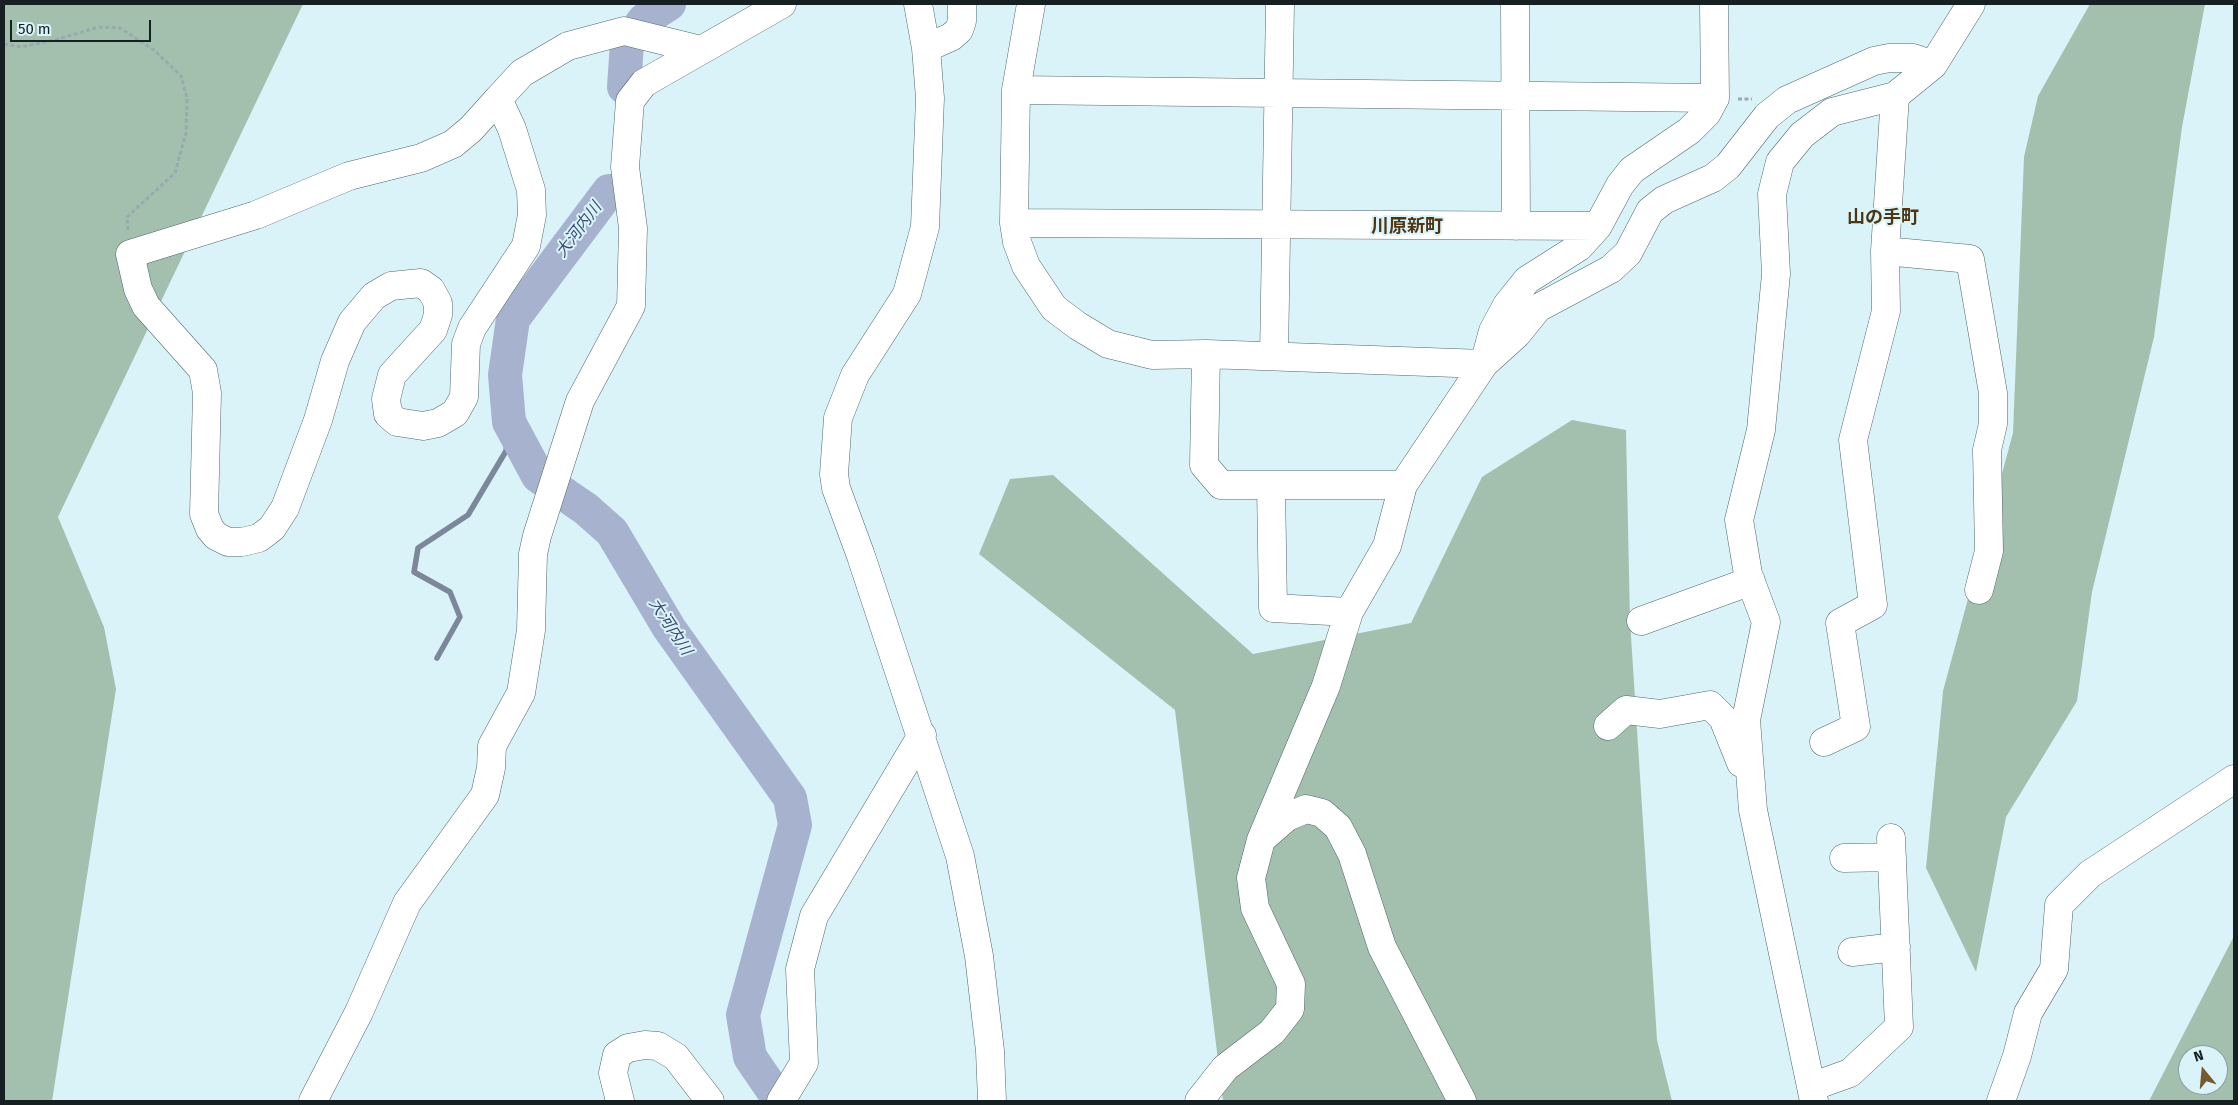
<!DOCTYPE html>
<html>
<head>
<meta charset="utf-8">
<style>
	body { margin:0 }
	#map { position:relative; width:2238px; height:1105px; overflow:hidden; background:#daf3f8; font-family:"Fira Sans",sans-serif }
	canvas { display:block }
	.frame { position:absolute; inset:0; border:5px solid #161f21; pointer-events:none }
	.north { position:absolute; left:2178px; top:1045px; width:50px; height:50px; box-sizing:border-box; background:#daf3f8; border:1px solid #8c9ea2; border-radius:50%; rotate:343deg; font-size:14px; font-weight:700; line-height:20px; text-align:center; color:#161f21 }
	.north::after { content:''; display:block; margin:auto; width:18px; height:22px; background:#76592c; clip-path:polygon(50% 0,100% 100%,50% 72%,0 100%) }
	.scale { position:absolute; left:10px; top:20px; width:141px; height:22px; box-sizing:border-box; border:2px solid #161f21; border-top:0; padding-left:6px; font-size:15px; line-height:18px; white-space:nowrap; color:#161f21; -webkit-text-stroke:4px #daf3f8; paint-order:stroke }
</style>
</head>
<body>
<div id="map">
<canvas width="2238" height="1105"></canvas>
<div class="frame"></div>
<div class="north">N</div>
<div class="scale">50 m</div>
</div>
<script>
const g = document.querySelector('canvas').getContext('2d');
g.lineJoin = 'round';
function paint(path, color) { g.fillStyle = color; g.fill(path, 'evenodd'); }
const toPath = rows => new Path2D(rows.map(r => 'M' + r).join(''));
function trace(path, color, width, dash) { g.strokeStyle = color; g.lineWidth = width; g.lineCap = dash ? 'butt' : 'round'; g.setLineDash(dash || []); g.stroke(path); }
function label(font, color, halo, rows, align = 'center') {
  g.font = font + ' "Fira Sans","Noto Sans JP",sans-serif'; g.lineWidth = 4; g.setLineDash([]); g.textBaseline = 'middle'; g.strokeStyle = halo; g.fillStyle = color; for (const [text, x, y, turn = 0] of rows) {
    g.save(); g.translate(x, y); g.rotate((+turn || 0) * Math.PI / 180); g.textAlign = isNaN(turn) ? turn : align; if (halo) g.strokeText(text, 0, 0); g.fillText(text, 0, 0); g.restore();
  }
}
paint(toPath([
	[4,4,303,4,58,517,104,627,116,689,52,1101,4,1101],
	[2090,4,2205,4,2182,127,2154,337,2092,592,2077,701,2006,817,1976,972,1926,868,1943,691,2013,433,2024,157,2038,96],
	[1572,420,1626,430,1630,621,1657,1040,1672,1101,1223,1101,1175,710,979,554,1010,479,1053,475,1253,654,1411,623,1482,477],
	[2234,936,2234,1101,2149,1101],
	[2188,1055,2218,1055,2218,1085,2188,1085]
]), '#a3c0ae');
trace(toPath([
	[437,658,460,617,450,592,414,572,418,548,468,515,506,451,509,422]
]), '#7c879a', 5.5);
trace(toPath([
	[624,87,627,43,644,20,669,4],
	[609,191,513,319,505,375,509,422,538,476,586,509,612,532,669,628,790,798,795,825,743,1015,750,1057,780,1101]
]), '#a7b3ce', 34);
const minor = toPath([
	[918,4,926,48,930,98,925,227,907,294,855,375,838,418,834,474,836,488,861,556,960,856,979,956,990,1051,992,1101],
	[1031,4,1016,90,1014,223,1017,242,1026,266,1054,308,1078,326,1108,344,1152,355,1206,354,1484,364],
	[1515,4,1516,226],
	[926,48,951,37,959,30,962,21,962,4],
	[1016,90,1715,98],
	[1895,96,1885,251,1970,259,1993,393,1993,424,1987,450,1989,551,1979,590],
	[498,99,471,129,453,144,421,158,349,176,256,215,130,254,138,289,146,306,203,370,207,393,204,514,210,529,216,536,228,542,242,542,259,538,272,528,285,508,318,420,335,361,352,322,374,296,391,286,421,283,431,290,438,303,438,315,433,330,392,375,386,399,388,414,397,422,423,426,438,423,455,413,464,397,466,344,472,328,526,246,532,215,531,190,512,129,498,99,522,73,568,46,624,31,701,50],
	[1014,223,1598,226],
	[1206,354,1204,465,1221,485,1403,485,1484,364,1517,334,1538,308,1611,269,1628,253,1650,211,1664,200,1713,178,1728,166,1767,116,1787,100,1874,61,1889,58,1913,58,1933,65],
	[1274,356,1280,4],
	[1484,364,1493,331,1507,305,1527,280,1579,247,1598,226,1620,185,1632,170,1689,131,1707,113,1715,98,1714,4],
	[1271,485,1273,608,1349,612],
	[1641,621,1751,581],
	[1608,726,1626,710,1660,714,1710,705,1723,718,1741,763],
	[1824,742,1856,727,1840,623,1873,605,1853,440,1886,311,1885,251],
	[1264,837,1287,817,1306,809,1322,813,1338,827,1352,854,1382,947,1462,1101],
	[1844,858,1892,857],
	[1852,952,1896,947],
	[1811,1087,1850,1073,1899,1027,1891,838],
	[313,1101,359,1012,407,903,485,795,491,768,492,746,521,693,531,630,533,554,537,536,580,401,631,306,633,228,625,167,630,101,644,83,782,4],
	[620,1101,613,1073,617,1055,628,1048,645,1045,658,1046,676,1057,710,1101],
	[781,1101,804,1063,800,969,814,916,922,735],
	[1199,1101,1225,1068,1272,1032,1290,1009,1291,984,1255,908,1251,878,1261,840,1326,686,1349,612,1387,546,1403,485],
	[1814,1101,1753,810,1746,720,1766,622,1748,574,1739,520,1761,430,1776,274,1772,194,1780,162,1802,135,1832,112,1895,96,1933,65,1971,4],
	[2001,1101,2017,1056,2028,1013,2054,969,2059,905,2090,874,2234,779]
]);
trace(minor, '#51676c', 29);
trace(toPath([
	[4,44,21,47,55,40,99,27,120,28,154,50,181,76,187,98,186,133,175,173,127,217,128,232],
	[1738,99,1752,99]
]), '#97aaae', 3, [4, 2.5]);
trace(minor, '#fff', 28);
label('italic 16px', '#3b4c74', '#daf3f8', [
	["大河内川",579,230,-53],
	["大河内川",670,627,57]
]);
label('bold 18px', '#4d3713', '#daf3f8', [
	["山の手町",1883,218],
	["川原新町",1407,227]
]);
</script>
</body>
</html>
